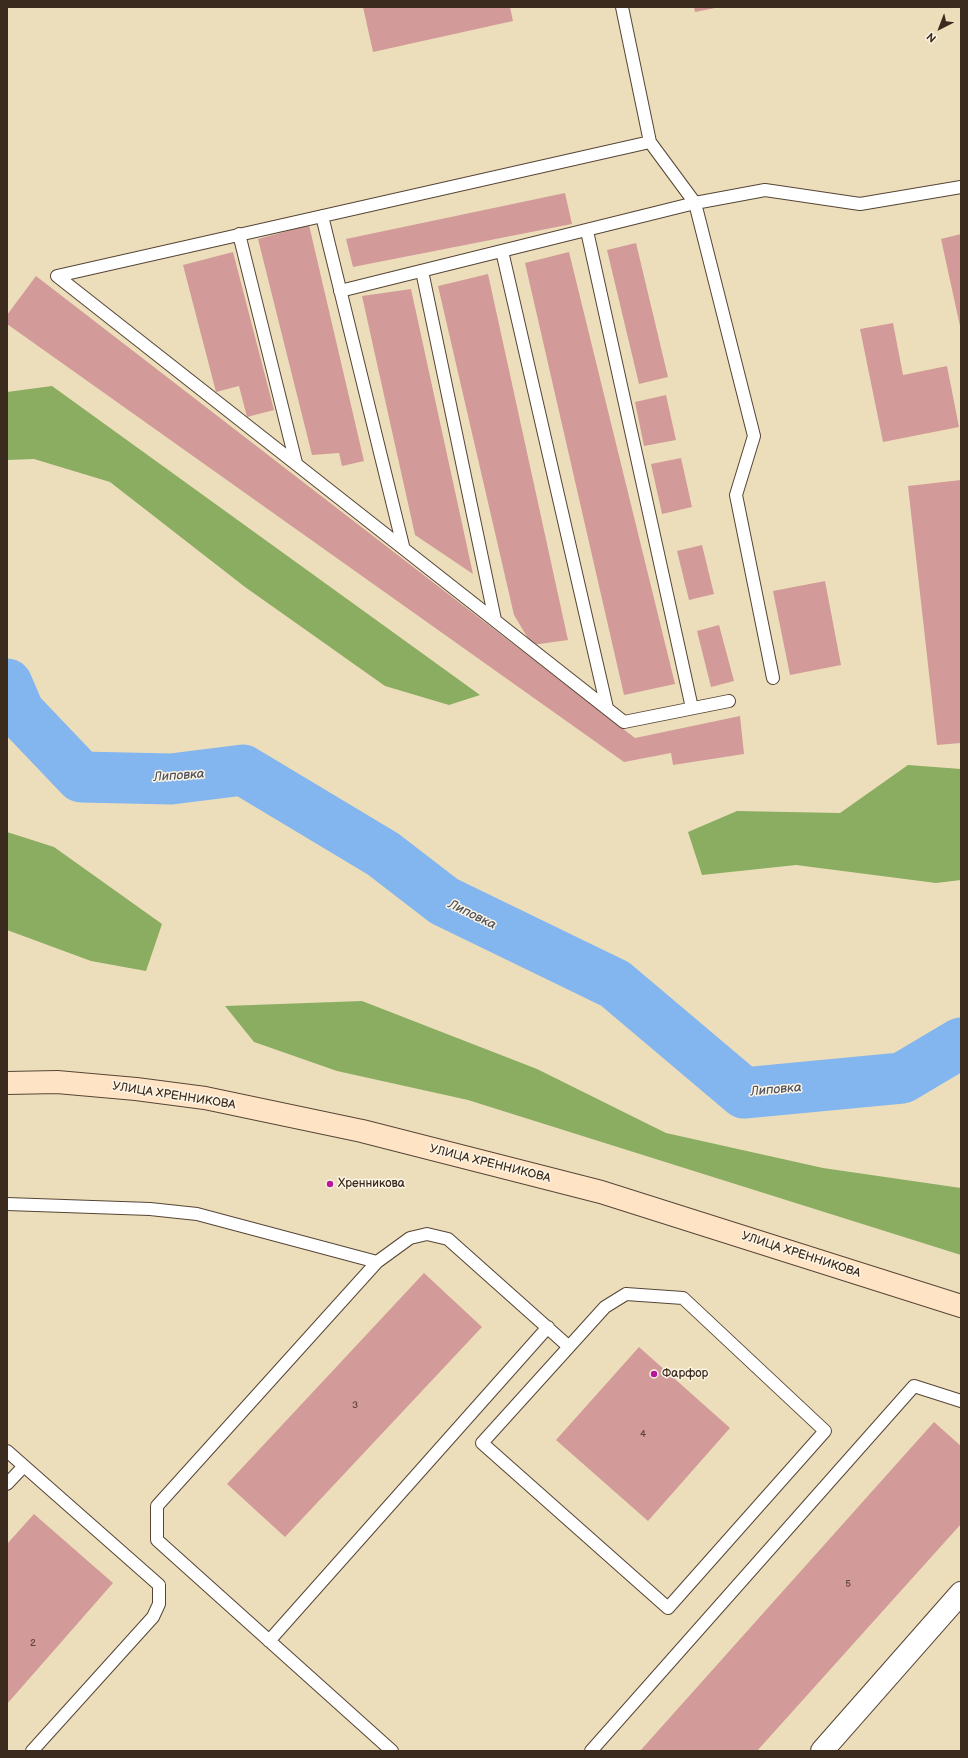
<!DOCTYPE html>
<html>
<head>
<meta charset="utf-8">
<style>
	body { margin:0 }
	#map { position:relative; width:968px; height:1758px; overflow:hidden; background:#eddebb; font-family:"Balsamiq Sans",sans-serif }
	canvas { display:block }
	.frame { position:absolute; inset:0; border:8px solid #3b2a1e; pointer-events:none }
	.north { position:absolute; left:920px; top:8px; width:40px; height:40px; -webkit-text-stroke:3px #fcf5e5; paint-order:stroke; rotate:222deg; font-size:11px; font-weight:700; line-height:16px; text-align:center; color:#3b2a1e }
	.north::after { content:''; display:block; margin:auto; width:14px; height:18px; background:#3b2a1e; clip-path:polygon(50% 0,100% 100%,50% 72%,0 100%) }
</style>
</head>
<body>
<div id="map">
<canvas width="968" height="1758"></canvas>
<div class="frame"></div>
<div class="north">N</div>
</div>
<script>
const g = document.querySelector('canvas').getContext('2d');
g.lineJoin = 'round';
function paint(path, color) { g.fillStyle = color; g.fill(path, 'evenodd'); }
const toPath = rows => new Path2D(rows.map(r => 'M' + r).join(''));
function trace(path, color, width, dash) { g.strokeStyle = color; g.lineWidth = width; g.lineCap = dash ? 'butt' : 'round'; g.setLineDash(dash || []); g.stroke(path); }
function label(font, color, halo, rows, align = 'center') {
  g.font = font + ' "Balsamiq Sans",sans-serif'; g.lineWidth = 3; g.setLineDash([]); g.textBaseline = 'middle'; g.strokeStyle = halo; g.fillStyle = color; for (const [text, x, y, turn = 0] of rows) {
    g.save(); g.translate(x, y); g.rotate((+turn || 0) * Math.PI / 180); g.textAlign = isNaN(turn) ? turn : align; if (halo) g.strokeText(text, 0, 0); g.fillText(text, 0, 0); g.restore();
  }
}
paint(toPath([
	[52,386,480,695,449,705,385,686,245,587,110,482,34,459,7,460,7,392],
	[908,765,961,769,961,880,936,883,796,865,702,875,688,832,737,811,840,813],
	[7,832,54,847,162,924,146,971,91,961,7,930],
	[362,1001,537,1069,666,1133,823,1168,961,1188,961,1255,468,1100,337,1071,254,1042,225,1006]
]), '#8aad61');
trace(toPath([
	[7,684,19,712,81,777,171,779,243,770,383,854,444,901,615,984,744,1093,902,1078,961,1043]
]), '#83b5ef', 51);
paint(toPath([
	[363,7,510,7,513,21,373,52],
	[694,7,715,7,715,8,695,12],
	[565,193,572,224,353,267,346,239],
	[309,225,364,461,342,466,339,453,312,455,258,239],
	[961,234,961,326,960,326,941,239],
	[636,243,668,377,639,384,607,250],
	[233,252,274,410,247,417,239,386,216,392,183,265],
	[569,252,675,684,624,695,525,263],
	[488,274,568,640,532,645,514,615,438,286],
	[36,276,635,738,740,716,744,754,673,765,671,753,624,762,7,324,7,315],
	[411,289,473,574,415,535,362,296],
	[893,323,903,375,947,366,959,427,883,442,860,329],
	[666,395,676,440,644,446,635,402],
	[681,458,692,507,662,514,651,464],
	[961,480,961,743,937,745,908,486],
	[702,545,714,594,689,600,677,551],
	[825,581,841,665,790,675,773,591],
	[719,625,734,681,711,687,697,631],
	[424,1273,482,1327,285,1537,227,1484],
	[639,1347,730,1428,648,1521,556,1440],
	[934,1422,961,1446,961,1524,757,1751,640,1751],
	[34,1514,113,1583,7,1704,7,1544]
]), '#d29b99');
const lane = toPath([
	[622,7,650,142,695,203,754,436,736,495,773,678],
	[650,142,57,276,624,722,729,701],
	[322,216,403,546],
	[587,231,692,708],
	[239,234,296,463],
	[502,251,607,708],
	[422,271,495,620],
	[340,291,695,203,765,190,860,204,961,187],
	[7,1204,150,1209,197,1214,377,1262,157,1506,157,1540,392,1751],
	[377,1262,410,1238,427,1234,448,1239,568,1346],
	[626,1294,683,1298,825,1431,668,1608,482,1443,605,1307,626,1294],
	[7,1451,24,1466,7,1484],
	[24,1466,159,1585,159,1604,153,1617,32,1751],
	[269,1641,548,1327],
	[591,1751,914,1386,961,1401]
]);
const street = toPath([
	[822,1751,961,1593]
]);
const secondary = toPath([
	[7,1083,57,1082,136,1089,205,1098,362,1131,601,1192,961,1306]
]);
trace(lane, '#564536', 14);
trace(street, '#564536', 24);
trace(secondary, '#564536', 24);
trace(lane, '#fff', 12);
trace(street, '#fff', 22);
trace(secondary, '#fee4c5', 22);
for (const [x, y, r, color] of [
	[330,1184,4,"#b5179e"],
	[654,1374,4,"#b5179e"]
]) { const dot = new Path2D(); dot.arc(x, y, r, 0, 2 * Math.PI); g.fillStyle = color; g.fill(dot); trace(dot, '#fcf5e5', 1.5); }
label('10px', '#61463d', null, [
	["3",355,1405],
	["4",643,1434],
	["5",848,1584],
	["2",33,1643]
]);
label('12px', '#3b2a1e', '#fcf5e5', [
	["УЛИЦА ХРЕННИКОВА",174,1096,9],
	["УЛИЦА ХРЕННИКОВА",490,1164,14],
	["УЛИЦА ХРЕННИКОВА",801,1255,18]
]);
label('12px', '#3b2a1e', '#fcf5e5', [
	["Хренникова",338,1184],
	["Фарфор",662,1374]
], 'left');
label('italic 13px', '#51545d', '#fcf5e5', [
	["Липовка",179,776,-4],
	["Липовка",472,915,26],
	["Липовка",776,1090,-5]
]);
</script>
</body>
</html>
